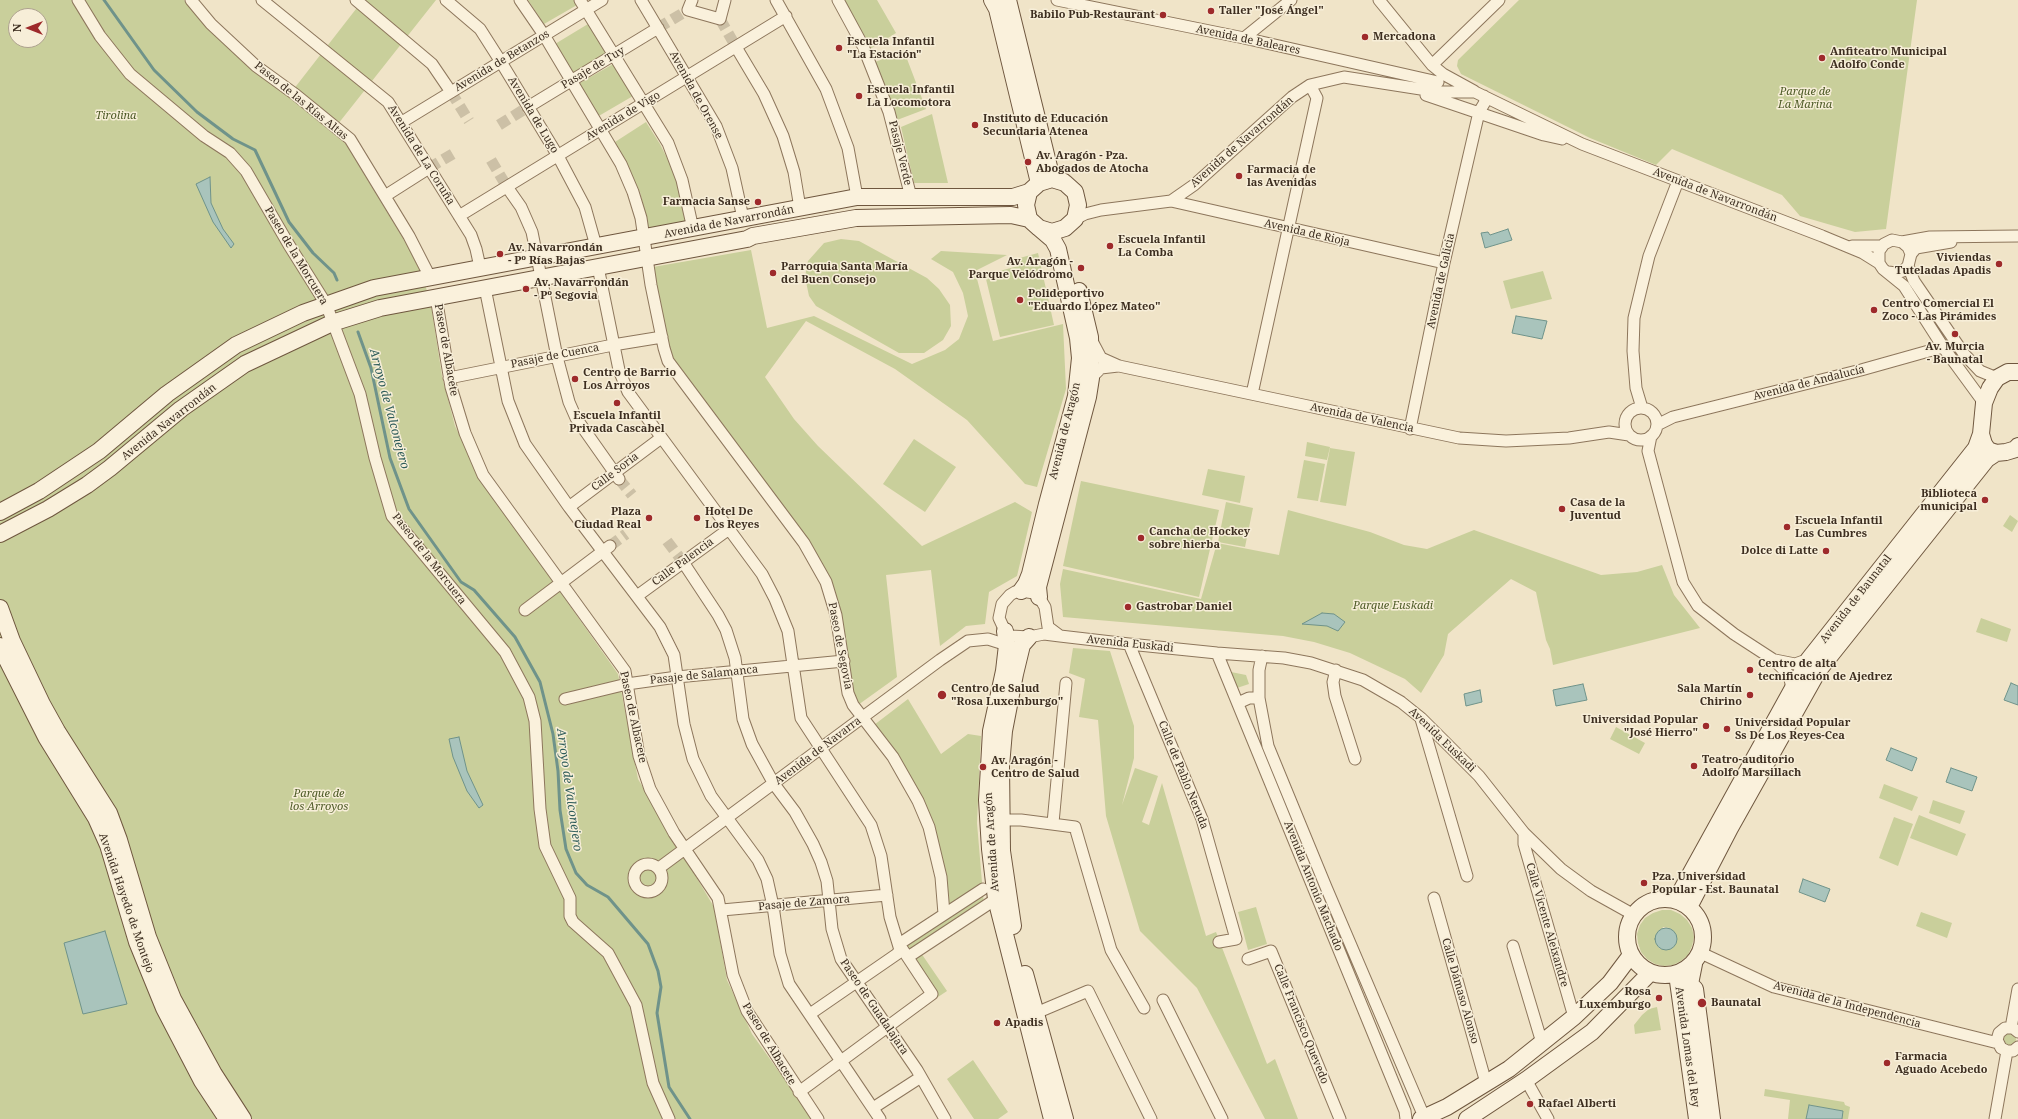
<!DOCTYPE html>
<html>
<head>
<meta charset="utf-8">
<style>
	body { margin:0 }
	#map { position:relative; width:2018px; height:1119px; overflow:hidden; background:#f0e4c8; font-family:"Noto Serif",serif }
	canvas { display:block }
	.north { position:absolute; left:8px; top:8px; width:40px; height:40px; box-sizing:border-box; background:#f7eed8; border:1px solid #ada18e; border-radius:50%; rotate:270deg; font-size:11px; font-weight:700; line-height:16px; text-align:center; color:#3d2e20 }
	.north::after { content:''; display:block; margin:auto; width:14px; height:18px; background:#9e2a2b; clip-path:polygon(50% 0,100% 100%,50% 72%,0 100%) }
</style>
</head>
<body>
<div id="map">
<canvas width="2018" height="1119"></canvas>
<div class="north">N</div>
</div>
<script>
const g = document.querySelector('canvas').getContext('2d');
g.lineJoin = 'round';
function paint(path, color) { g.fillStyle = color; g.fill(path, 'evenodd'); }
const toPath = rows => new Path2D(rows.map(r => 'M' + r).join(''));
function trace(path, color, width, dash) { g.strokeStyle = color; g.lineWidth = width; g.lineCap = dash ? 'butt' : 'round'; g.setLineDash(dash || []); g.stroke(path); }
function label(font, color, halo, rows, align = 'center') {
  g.font = font + ' "Noto Serif",serif'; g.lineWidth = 3; g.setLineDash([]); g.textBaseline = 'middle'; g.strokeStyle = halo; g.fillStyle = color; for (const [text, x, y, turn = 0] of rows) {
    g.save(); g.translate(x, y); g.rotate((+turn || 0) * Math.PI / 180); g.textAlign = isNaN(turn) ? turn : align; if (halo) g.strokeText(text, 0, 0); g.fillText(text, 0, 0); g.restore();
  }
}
paint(toPath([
	[0,0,184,0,211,32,346,144,421,268,432,311,442,376,455,426,480,478,618,674,638,779,714,907,727,980,752,1034,813,1119,0,1119],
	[16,16,40,16,40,40,16,40],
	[363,0,436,0,338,124,293,90],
	[528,0,574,0,577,5,544,24],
	[842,0,877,0,896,33,870,49],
	[1519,0,1917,0,1886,229,1855,232,1800,216,1782,195,1672,149,1656,165,1590,138,1461,74,1457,66,1458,60],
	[588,24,607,55,572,75,555,44],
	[904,51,926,109,897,120,875,62],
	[615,63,633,96,597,117,578,84],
	[932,114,948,183,914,183,901,127],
	[646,122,660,144,678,180,687,222,649,230,640,192,615,142],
	[841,239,859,241,927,278,939,289,950,305,951,326,943,340,924,353,899,353,816,306,809,296,805,277,808,261,824,243],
	[751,250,767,328,814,316,912,364,945,350,959,339,968,316,963,293,953,272,931,259,941,251,1007,255,975,271,993,341,1063,324,1066,389,1037,487,1025,484,967,420,895,369,806,321,765,377,794,419,818,446,922,546,1015,502,1032,512,1017,576,989,592,985,624,966,626,940,646,931,570,886,575,897,677,858,705,854,701,835,598,669,356,653,267],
	[1038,253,1054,325,1000,337,985,275,1018,266,1016,259],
	[1543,271,1552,299,1511,309,1503,281],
	[914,439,956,467,925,512,883,484],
	[1307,442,1330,447,1327,460,1305,456],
	[1330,448,1355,452,1346,506,1320,502],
	[1304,460,1325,464,1318,501,1297,498],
	[1208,469,1245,476,1240,503,1202,495],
	[1081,481,1219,510,1199,597,1063,566],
	[1226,502,1253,508,1245,547,1218,542],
	[1288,510,1370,532,1404,545,1427,549,1474,530,1601,575,1637,572,1662,565,1674,595,1700,628,1553,665,1550,649,1546,640,1536,592,1511,579,1448,634,1444,655,1421,693,1405,679,1350,653,1314,642,1283,636,1063,617,1060,584,1063,569,1201,599,1217,543,1279,555],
	[2010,515,2018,521,2012,532,2003,526],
	[1981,618,2011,629,2007,642,1976,632],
	[1073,648,1110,651,1134,726,1134,758,1122,805,1135,768,1158,776,1142,822,1149,825,1162,783,1206,936,1216,932,1267,1064,1275,1059,1298,1119,1265,1119,1197,988,1140,931,1106,816,1098,720,1079,717,1085,679,1069,673],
	[1226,671,1246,675,1249,684,1234,689],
	[908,699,941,754,968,734,981,736,977,823,984,906,921,953,947,991,938,997,908,951,906,943,949,915,942,860,874,725],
	[1616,727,1645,743,1639,754,1610,739],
	[1884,784,1918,797,1912,811,1879,798],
	[1933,800,1965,811,1960,824,1929,813],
	[1919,815,1966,834,1957,856,1910,838],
	[1894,817,1913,824,1898,866,1879,858],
	[1256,907,1267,944,1248,950,1238,912],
	[1662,910,1671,910,1680,914,1687,920,1692,928,1694,937,1692,946,1688,955,1681,961,1673,965,1664,966,1655,964,1647,959,1641,952,1638,943,1637,934,1640,925,1645,918,1653,913],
	[1663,927,1670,928,1677,941,1673,947,1666,950,1659,948,1655,942],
	[1921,912,1952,923,1947,938,1916,926],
	[1657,1007,1661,1030,1635,1034,1634,1025,1642,1015,1649,1009],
	'2004 1039a6 6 0 1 1 12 0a6 6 0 1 1-12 0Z',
	[973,1060,1008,1112,998,1119,974,1119,947,1079],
	[1765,1089,1844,1102,1845,1105,1850,1107,1848,1119,1842,1119,1843,1111,1809,1105,1806,1119,1788,1119,1790,1100,1764,1096]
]), '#c9cf9b');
const water = toPath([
	[210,177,211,203,223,229,234,244,231,248,213,222,196,184,210,177],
	[1508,229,1512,240,1485,248,1481,233,1488,232,1490,235,1508,229],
	[1516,316,1547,321,1542,339,1512,333,1516,316],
	[1322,613,1334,614,1345,622,1338,631,1327,626,1302,624,1322,613],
	[2011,683,2018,686,2018,705,2004,700,2011,683],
	[1583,684,1587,700,1556,706,1553,690,1583,684],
	[1480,690,1482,702,1466,706,1464,694,1480,690],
	[459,737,467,771,483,805,479,808,467,791,453,757,449,739,459,737],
	[1891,748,1917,758,1912,771,1886,760,1891,748],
	[1951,768,1977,777,1972,791,1946,782,1951,768],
	[1803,879,1830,889,1825,902,1799,892,1803,879],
	'1655 939a11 11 0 1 1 22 0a11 11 0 1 1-22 0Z',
	[105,931,127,1004,83,1014,64,943,105,931],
	[1809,1105,1843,1111,1842,1119,1806,1119,1809,1105]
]);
paint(water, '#a9c4bc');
trace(water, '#6f938a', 1);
trace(toPath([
	[104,0,154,70,197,112,233,139,255,150,289,222,313,253,334,273,337,280],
	[358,332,371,368,390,458,409,509,461,582,474,590,515,637,540,682,553,734,558,771,560,810,566,849,576,873,587,885,608,897,648,944,658,971,661,987,657,1013,669,1087,690,1119]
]), '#6f938a', 3);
trace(toPath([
	[720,19,736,47],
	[658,28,688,10],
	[451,92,469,121],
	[499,125,528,107],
	[491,160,507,187],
	[429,168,456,152],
	[619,479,632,495],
	[667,541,683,562],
	[610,546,626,534]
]), '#ccc0a6', 11, [11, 5.5]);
const street = toPath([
	[78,0,100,36,130,74,204,136,230,153,246,171,289,245,326,304,360,394,375,458,392,516,505,652,529,697,535,721,540,809,545,846,570,898,570,916,573,922,608,953,636,1005,653,1083,669,1119],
	[191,0,211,24,256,66,296,95,350,139,409,236,430,277],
	[262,0,388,102,471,235,476,249,480,267],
	[356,0,432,64,451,92],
	[446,0,480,29,501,62,558,156,585,207,596,246],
	[520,0,544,35,621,164,633,192,641,218,651,285,664,348,668,361,804,543,826,582,836,615,848,693,853,705,893,757,918,801,929,827,941,877,944,914],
	[580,0,668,143,682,180,693,229],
	[641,0,716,126,732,168,743,218],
	[692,0,688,10,720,19,725,0],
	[776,0,826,89,848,148,857,197],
	[838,0,863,46,889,112,911,197],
	[1057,0,1244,38,1438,82],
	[1379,0,1432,65,1443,74,1474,91],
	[1244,38,1291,0],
	[736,47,764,94,783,136,794,172,800,208],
	[1432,65,1499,0],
	[1426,95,1544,135,1562,139],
	[528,107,658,28],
	[402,122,602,0],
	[507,187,521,207,532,232,557,357,569,402,576,418,619,479],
	[385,196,429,168],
	[1171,201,1444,263],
	[459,216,786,16],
	[1075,219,1085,214,1101,210,1171,201,1194,185,1292,97,1310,85,1344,77,1440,92,1475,92,1582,144,1822,236,1863,253,1879,263],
	[1902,242,1930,237,2018,236],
	[1852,246,1881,246],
	[1911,254,1916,248,1951,242],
	[1908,266,1914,281,1964,354,1980,371,1997,378],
	[598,267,619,370,628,392,762,574,775,599,788,631,801,718,871,825,881,856,890,917,900,950,897,954,810,1014],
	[1888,272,1896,273,1903,271,1908,266,1911,254,1908,247,1902,242,1892,240,1884,244,1879,251,1879,263,1883,269,1904,286,1943,347,1984,403],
	[485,288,508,401,525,444,569,507,660,627,674,655,684,724,693,759,711,796,758,860,767,879,773,906,780,954,789,984,880,1119],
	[436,297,451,387,465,433,483,475,625,671,639,756,650,789,674,833,718,898,733,975,747,1011,818,1119],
	[1092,341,1101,358,1119,366,1459,438,1506,441,1569,438,1609,432,1629,435],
	[449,378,613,345,662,337],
	[1091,378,1101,368,1118,366],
	[1252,394,1317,98,1310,85],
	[1642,408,1636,388,1633,351,1634,318,1649,256,1678,181],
	'1625 424a16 16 0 1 1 32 0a16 16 0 1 1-32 0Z',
	[1657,425,1673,417,1861,370,1943,347],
	[1410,429,1444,263,1479,112,1485,102,1484,96],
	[1651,436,1648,451,1683,582,1698,606,1734,634,1774,660,1789,675,1792,688],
	[569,507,661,438],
	[683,562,718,615,726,630,735,658,743,719,752,744,774,784,795,812,813,844,821,862,827,881,832,929,841,959,917,1070,945,1119],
	[637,596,729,529],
	[525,610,610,546],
	[1060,636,1048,627,1045,607,1039,597,1034,593,1021,591,1015,592,1010,595,1002,604,999,618,1005,631,1011,636,1029,637,1044,634,1060,636,1129,644,1217,653,1284,658,1311,663,1363,680,1401,702,1421,718,1479,776,1524,833,1561,869,1591,891,1634,915],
	[1129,644,1202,819,1236,939,1219,942],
	[1217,653,1405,1111,1406,1119],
	[1262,656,1259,670,1259,698,1268,746,1326,887,1425,1119],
	[1775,660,1795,664,1809,659],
	[1336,670,1333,682,1335,696,1355,759],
	[565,699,627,684,677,677,844,661],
	[1238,703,1249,698,1259,698],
	[1421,719,1467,876],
	[1000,820,1021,820,1075,827,1111,950,1144,1008],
	[1053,823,1066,683],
	[1524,833,1524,844,1574,1017],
	'634 878a14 14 0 1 1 28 0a14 14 0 1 1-28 0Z',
	[659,868,940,660,968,641,988,639,1007,645],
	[1434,898,1486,1083],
	[722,910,887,895],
	[1513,946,1542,1043],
	[1701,953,1774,987,1998,1043],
	[908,957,996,899],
	[1248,959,1271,951,1340,1119],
	[1163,1000,1222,1119],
	[1036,1013,1088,991,1151,1119],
	[2011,1028,2018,989],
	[2018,1032,2013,1028,2005,1028,1999,1033,1997,1040,2001,1048,2007,1051,2013,1051,2018,1047],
	[1526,1080,1548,1119],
	[799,1092,932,994,899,944,983,889],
	[873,1108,921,1077],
	[1995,1119,2007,1051]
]);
const secondary = toPath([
	[992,0,997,9,1039,183],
	[1008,0,1051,175,1064,182],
	[2018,372,2008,372,1997,378,1990,388,1984,403,1981,434,1984,444,1988,450,1996,453,2006,452,2016,449,2018,446],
	[0,512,39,491,99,451,167,394,236,345,303,313,374,288,857,197,1013,197,1029,192],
	[0,534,48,509,87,485,110,468,181,409,245,364,332,323,380,308,747,239,753,236,856,218,1011,215,1029,219],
	[1021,591,1026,584,1030,574,1047,504,1076,396,1080,358,1078,338,1058,249,1053,240,1039,228,1029,219,1026,205,1029,192,1039,183,1052,179,1065,183,1075,192,1078,205,1075,219,1065,228,1052,232,1039,228],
	[1039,597,1038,587,1088,397,1091,378,1090,337,1079,291],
	[0,608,12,641,42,704,57,731,109,813,119,840,148,937,173,999,214,1074,243,1119],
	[1005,631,1007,645,1004,671,991,731,989,767,987,800,990,849,996,899,1052,1119],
	[0,646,46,737,96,818,108,845,137,942,164,1008,202,1081,227,1119],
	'1627 937a38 38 0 1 1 76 0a38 38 0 1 1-76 0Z',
	[1676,900,1809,659,1976,448,1981,434],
	[1689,907,1730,828,1818,671,1987,459,1996,453],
	[1013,926,1002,851,1001,766,1004,731,1015,674,1022,645,1029,637],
	[1694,964,1690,984,1695,989,1712,1119],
	[1025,974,1065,1119],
	[1677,974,1697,1119],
	[1421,1119,1447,1107,1509,1069,1574,1017,1610,983,1631,955],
	[1467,1119,1526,1080,1592,1032,1650,973]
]);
trace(street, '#8d765c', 13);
trace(secondary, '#6f573f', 18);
trace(street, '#faf1dc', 11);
trace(secondary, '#faf1dc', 16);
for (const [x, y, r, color] of [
	[1211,11,4,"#9e2a2b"],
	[1163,15,4,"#9e2a2b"],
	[1365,37,4,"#9e2a2b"],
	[839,48,4,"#9e2a2b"],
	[1822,58,4,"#9e2a2b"],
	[859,96,4,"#9e2a2b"],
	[975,125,4,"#9e2a2b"],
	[1028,162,4,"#9e2a2b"],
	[1239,176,4,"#9e2a2b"],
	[758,202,4,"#9e2a2b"],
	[1110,246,4,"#9e2a2b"],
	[500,254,4,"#9e2a2b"],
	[1999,264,4,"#9e2a2b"],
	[1081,268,4,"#9e2a2b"],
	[773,273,4,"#9e2a2b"],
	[526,289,4,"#9e2a2b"],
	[1020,300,4,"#9e2a2b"],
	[1874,310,4,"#9e2a2b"],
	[1955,334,4,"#9e2a2b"],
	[575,379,4,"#9e2a2b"],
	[617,403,4,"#9e2a2b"],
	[1985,500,4,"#9e2a2b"],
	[1562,509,4,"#9e2a2b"],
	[649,518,4,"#9e2a2b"],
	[697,518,4,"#9e2a2b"],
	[1787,527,4,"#9e2a2b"],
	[1141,538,4,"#9e2a2b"],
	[1826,551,4,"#9e2a2b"],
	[1128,607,4,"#9e2a2b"],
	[1750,670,4,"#9e2a2b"],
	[942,695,5,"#9e2a2b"],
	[1750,695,4,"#9e2a2b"],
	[1706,726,4,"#9e2a2b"],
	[1727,729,4,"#9e2a2b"],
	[1694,766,4,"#9e2a2b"],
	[983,767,4,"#9e2a2b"],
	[1644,883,4,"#9e2a2b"],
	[1659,998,4,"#9e2a2b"],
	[1702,1003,5,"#9e2a2b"],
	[997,1023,4,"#9e2a2b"],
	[1887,1063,4,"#9e2a2b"],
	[1530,1104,4,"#9e2a2b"]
]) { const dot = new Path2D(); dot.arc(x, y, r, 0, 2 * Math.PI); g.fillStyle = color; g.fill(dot); trace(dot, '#f7eed8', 1.5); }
label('bold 11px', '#3d2e20', '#f7eed8', [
	["Taller \"José Ángel\"",1219,11],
	["Babilo Pub-Restaurant",1155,15,"right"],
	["Mercadona",1373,37],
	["Escuela Infantil",847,42],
	["\"La Estación\"",847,55],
	["Anfiteatro Municipal",1830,52],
	["Adolfo Conde",1830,65],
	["Escuela Infantil",867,90],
	["La Locomotora",867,103],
	["Instituto de Educación",983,119],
	["Secundaria Atenea",983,132],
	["Av. Aragón - Pza.",1036,156],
	["Abogados de Atocha",1036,169],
	["Farmacia de",1247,170],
	["las Avenidas",1247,183],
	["Farmacia Sanse",750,202,"right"],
	["Escuela Infantil",1118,240],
	["La Comba",1118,253],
	["Av. Navarrondán",508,248],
	["- Pº Rías Bajas",508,261],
	["Viviendas",1991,258,"right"],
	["Tuteladas Apadis",1991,271,"right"],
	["Av. Aragón -",1073,262,"right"],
	["Parque Velódromo",1073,275,"right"],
	["Parroquia Santa María",781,267],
	["del Buen Consejo",781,280],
	["Av. Navarrondán",534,283],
	["- Pº Segovia",534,296],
	["Polideportivo",1028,294],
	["\"Eduardo López Mateo\"",1028,307],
	["Centro Comercial El",1882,304],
	["Zoco - Las Pirámides",1882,317],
	["Av. Murcia",1955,347,"center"],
	["- Baunatal",1955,360,"center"],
	["Centro de Barrio",583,373],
	["Los Arroyos",583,386],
	["Escuela Infantil",617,416,"center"],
	["Privada Cascabel",617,429,"center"],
	["Biblioteca",1977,494,"right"],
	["municipal",1977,507,"right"],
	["Casa de la",1570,503],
	["Juventud",1570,516],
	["Plaza",641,512,"right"],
	["Ciudad Real",641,525,"right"],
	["Hotel De",705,512],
	["Los Reyes",705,525],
	["Escuela Infantil",1795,521],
	["Las Cumbres",1795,534],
	["Cancha de Hockey",1149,532],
	["sobre hierba",1149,545],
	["Dolce di Latte",1818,551,"right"],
	["Gastrobar Daniel",1136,607],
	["Centro de alta",1758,664],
	["tecnificación de Ajedrez",1758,677],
	["Centro de Salud",951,689],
	["\"Rosa Luxemburgo\"",951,702],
	["Sala Martín",1742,689,"right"],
	["Chirino",1742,702,"right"],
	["Universidad Popular",1698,720,"right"],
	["\"José Hierro\"",1698,733,"right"],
	["Universidad Popular",1735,723],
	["Ss De Los Reyes-Cea",1735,736],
	["Teatro-auditorio",1702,760],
	["Adolfo Marsillach",1702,773],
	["Av. Aragón -",991,761],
	["Centro de Salud",991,774],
	["Pza. Universidad",1652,877],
	["Popular - Est. Baunatal",1652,890],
	["Rosa",1651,992,"right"],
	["Luxemburgo",1651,1005,"right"],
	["Baunatal",1711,1003],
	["Apadis",1005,1023],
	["Farmacia",1895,1057],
	["Aguado Acebedo",1895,1070],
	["Rafael Alberti",1538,1104]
], 'left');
label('11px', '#3d2e20', '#f7eed8', [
	["Avenida de Baleares",1248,40,12],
	["Avenida de Betanzos",502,61,-31],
	["Pasaje de Tuy",593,68,-31],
	["Avenida de Orense",696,95,61],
	["Paseo de las Rías Altas",301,101,39],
	["Avenida de Lugo",533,115,59],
	["Avenida de Vigo",623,116,-31],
	["Avenida de Navarrondán",1242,142,-41],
	["Pasaje Verde",900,153,76],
	["Avenida de La Coruña",421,155,58],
	["Avenida de Navarrondán",1715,195,21],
	["Avenida de Navarrondán",729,222,-11],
	["Avenida de Rioja",1307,233,13],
	["Paseo de la Morcuera",296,256,59],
	["Avenida de Galicia",1441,281,-78],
	["Paseo de Albacete",446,350,80],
	["Pasaje de Cuenca",555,356,-11],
	["Avenida de Andalucía",1809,383,-14],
	["Avenida de Valencia",1362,418,12],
	["Avenida Navarrondán",169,422,-38],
	["Avenida de Aragón",1065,431,-76],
	["Calle Soria",615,472,-37],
	["Paseo de la Morcuera",429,559,52],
	["Calle Palencia",683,562,-36],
	["Avenida de Baunatal",1856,599,-52],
	["Avenida Euskadi",1130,644,6],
	["Paseo de Segovia",840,646,79],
	["Pasaje de Salamanca",704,675,-6],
	["Paseo de Albacete",633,717,78],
	["Avenida Euskadi",1442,740,44],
	["Avenida de Navarra",818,751,-37],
	["Calle de Pablo Neruda",1183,775,68],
	["Avenida de Aragón",992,842,-94],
	["Avenida Antonio Machado",1313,886,68],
	["Avenida Hayedo de Montejo",126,903,71],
	["Pasaje de Zamora",804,903,-5],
	["Calle Vicente Aleixandre",1547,925,74],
	["Calle Dámaso Alonso",1460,991,74],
	["Avenida de la Independencia",1847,1005,15],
	["Paseo de Guadalajara",874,1007,56],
	["Calle Francisco Quevedo",1301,1024,68],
	["Paseo de Albacete",769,1044,59],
	["Avenida Lomas del Rey",1687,1047,82]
]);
label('italic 11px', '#4d5a26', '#f7eed8', [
	["Parque de",1805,92],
	["La Marina",1805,105],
	["Tirolina",116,116],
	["Parque Euskadi",1393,606],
	["Parque de",319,794],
	["los Arroyos",319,807]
]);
label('italic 12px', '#2f5d5a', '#f7eed8', [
	["Arroyo de Valconejero",389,409,75],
	["Arroyo de Valconejero",569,790,82]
]);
</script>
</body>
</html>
